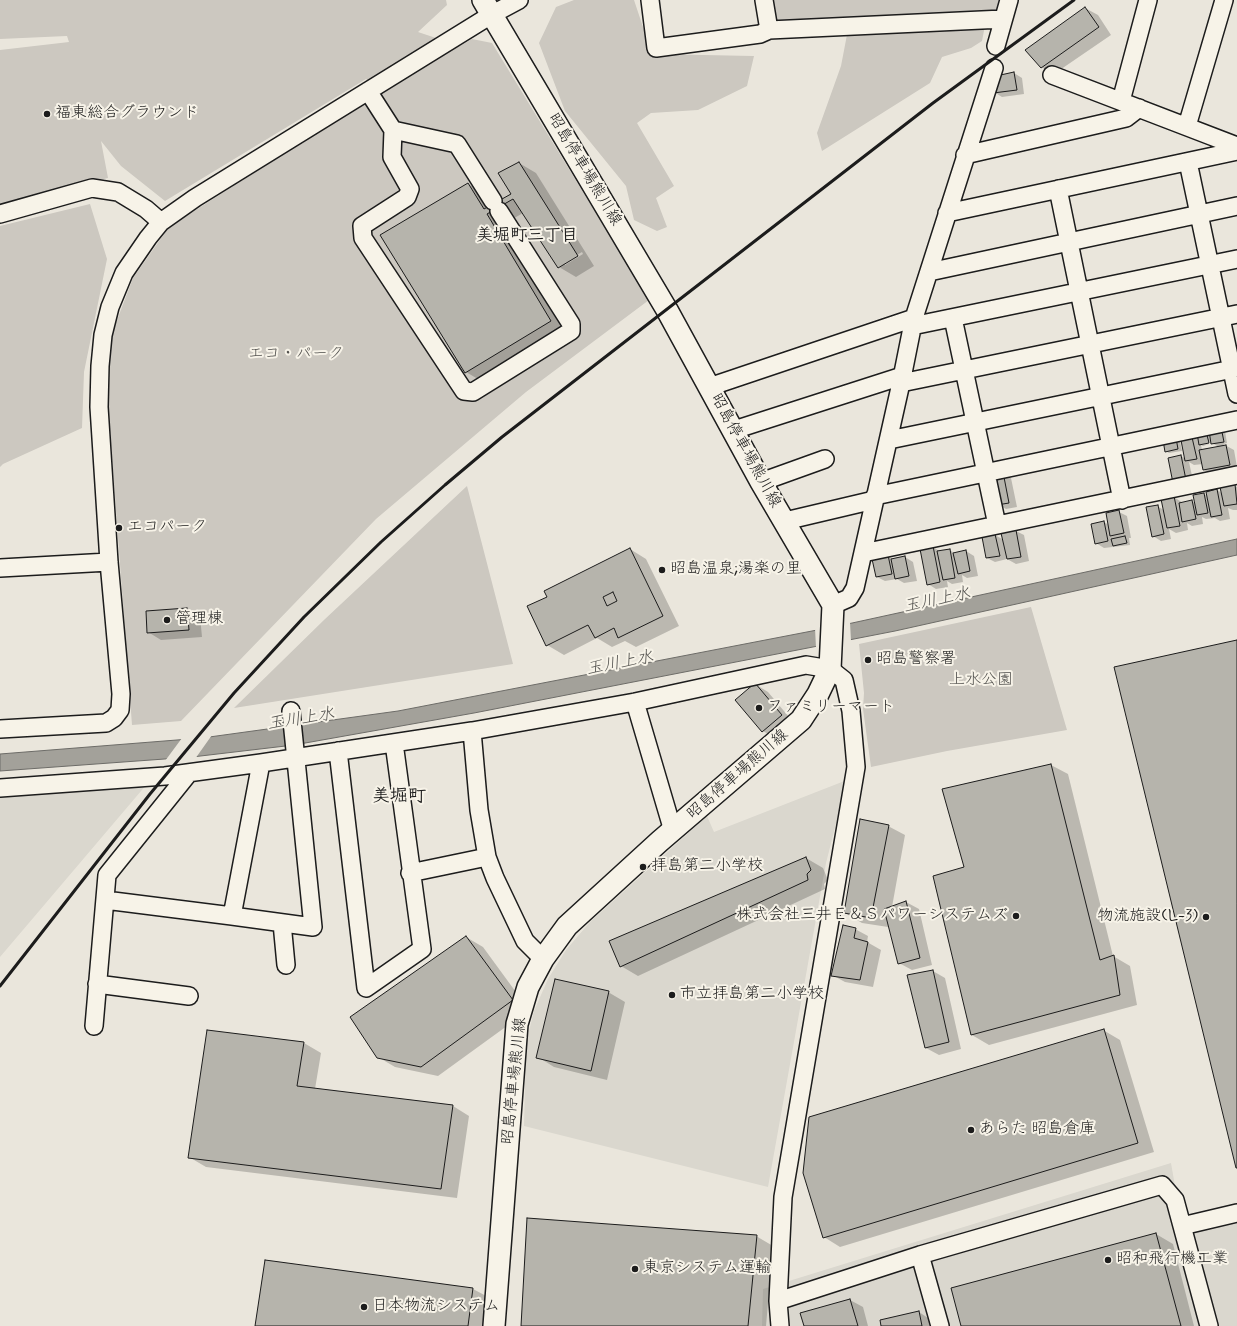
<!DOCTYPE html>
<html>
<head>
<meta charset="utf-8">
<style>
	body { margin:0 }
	canvas { display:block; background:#eae6dc }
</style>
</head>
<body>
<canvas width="1237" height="1326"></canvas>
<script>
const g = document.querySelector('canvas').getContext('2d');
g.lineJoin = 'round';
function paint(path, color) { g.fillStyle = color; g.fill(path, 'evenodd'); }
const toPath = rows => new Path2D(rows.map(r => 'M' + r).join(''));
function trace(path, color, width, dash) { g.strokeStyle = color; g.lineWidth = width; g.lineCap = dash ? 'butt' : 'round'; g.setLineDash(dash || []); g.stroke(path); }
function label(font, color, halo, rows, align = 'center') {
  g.font = font + ' Mynerve,"Klee One",sans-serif'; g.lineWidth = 4; g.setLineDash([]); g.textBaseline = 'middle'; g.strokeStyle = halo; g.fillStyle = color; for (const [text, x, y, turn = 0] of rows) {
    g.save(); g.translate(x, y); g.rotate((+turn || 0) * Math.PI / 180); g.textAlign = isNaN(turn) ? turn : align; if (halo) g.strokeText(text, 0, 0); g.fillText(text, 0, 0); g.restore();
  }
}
paint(toPath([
	[847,780,826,863,768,1187,524,1126,526,1043,534,1011,548,979,566,950,590,922,707,816,714,832],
	[147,784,0,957,0,794],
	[1171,1163,1182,1226,1237,1213,1237,1326,762,1326,763,1289]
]), '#dad7ce');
paint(toPath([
	[0,0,446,0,447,5,418,32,460,46,472,39,492,43,649,300,526,392,376,519,181,721,132,725,108,403,108,365,111,336,133,278,169,227,381,92,366,79,165,201,121,166,101,141,108,178,0,205,0,50,69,42,67,36,0,39],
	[574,0,634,0,652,54,754,56,747,86,698,110,651,113,637,123,674,186,656,198,667,227,657,231,634,220,626,186,565,111,539,43,556,7],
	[772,0,1004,0,1000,14,987,15,982,41,971,48,942,57,930,83,822,151,817,133,841,66,850,19,775,20],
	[90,204,107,259,84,372,82,428,3,464,0,467,0,226],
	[467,486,513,664,234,708,325,619],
	[1031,607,1067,730,947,751,871,767,863,709,864,693,859,644]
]), '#ccc8c0');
const water = toPath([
	[1237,539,1237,555,895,631,474,713,294,745,192,757,0,771,0,754,202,738,398,711,843,625,1237,539]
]);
paint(water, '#a3a19a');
trace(water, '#6d6c68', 1);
paint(toPath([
	[850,622,851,641,816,648,815,628],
	[212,735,195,759,165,761,182,738]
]), '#eae6dc');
paint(toPath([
	[1085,8,1098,15,1111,35,1054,74,1041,67],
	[1014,73,1022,78,1024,94,1002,97,994,92],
	[519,163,536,173,594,266,576,277,559,267,523,213,504,224,567,331,483,382,466,372,468,184,485,194,492,205,512,194],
	[582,252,583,254,565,265,565,262],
	[1225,431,1227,443,1223,444,1234,450,1237,467,1212,474,1204,470,1203,464,1194,465,1189,462,1194,485,1182,487,1181,456,1186,459,1191,434,1198,438,1198,434],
	[1213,441,1214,443,1202,445,1202,443],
	[1212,443,1219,447,1202,450,1201,445,1203,446],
	[1176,439,1180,441,1182,451,1169,453,1166,451],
	[1003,473,1011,478,1017,507,1006,509,998,504],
	[1234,485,1237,487,1237,510,1233,510,1228,508,1230,519,1220,521,1215,518,1206,519,1202,517,1203,524,1192,526,1187,523,1188,530,1176,533,1169,529,1171,539,1161,541,1153,536,1157,506,1164,510,1174,497,1183,503,1192,501,1196,504,1194,496,1204,494,1208,496,1217,490,1222,493],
	[1119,512,1127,516,1131,538,1129,538,1130,545,1104,548,1096,543,1092,524,1104,522,1109,525],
	[1016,531,1024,535,1029,561,1016,564,1007,559,995,562,987,558,995,535,1004,540],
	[933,547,941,552,949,550,955,553,966,551,974,556,978,576,967,578,962,575,963,582,952,584,947,581,948,587,936,589,928,584],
	[630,549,646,559,679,626,636,647,625,641,612,647,597,638,564,655,547,645,548,597],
	[888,556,893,559,905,557,913,562,917,581,904,583,897,579,885,581,877,577],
	[187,609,200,616,202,637,161,640,148,632,147,612],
	[755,684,768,692,794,723,776,739,763,731,737,700],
	[1051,765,1068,774,1113,956,1130,966,1137,1005,989,1045,972,1035,934,877,965,868,943,790],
	[888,826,905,835,892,907,906,902,919,909,932,965,912,970,899,963,889,923,888,927,862,923,845,913],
	[806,858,823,868,828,880,824,884,825,889,638,976,621,966],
	[855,929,868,936,867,942,881,950,873,987,845,982,832,975],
	[466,937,483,947,529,1010,438,1076,395,1067,378,1057],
	[933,971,945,978,961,1049,939,1055,926,1048,909,976],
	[608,992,625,1002,607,1080,554,1067,538,1057],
	[1103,1030,1120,1040,1154,1152,840,1247,824,1237],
	[304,1043,321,1053,315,1089,453,1106,469,1116,457,1198,206,1167,189,1157],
	[1156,1234,1173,1244,1194,1326,963,1326],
	[756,1236,773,1246,766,1326,522,1326],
	[473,1289,490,1298,486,1326,256,1326],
	[850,1300,863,1307,868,1326,805,1326],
	[919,1312,931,1320,933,1326,882,1326]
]), '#0003');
const building = toPath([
	[1085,7,1099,27,1041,68,1025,50,1085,7],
	[1014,72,1017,90,993,93,996,76,1014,72],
	[519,162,578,256,558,268,513,199,487,214,551,321,465,373,380,235,468,183,484,209,511,194,498,173,519,162],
	[1221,427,1224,442,1211,444,1209,430,1221,427],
	[1206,431,1209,443,1199,445,1197,433,1206,431],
	[1191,433,1197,459,1185,461,1180,435,1191,433],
	[1176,438,1178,449,1165,452,1163,440,1176,438],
	[1226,445,1230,465,1203,470,1199,450,1226,445],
	[1181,455,1186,480,1173,483,1168,458,1181,455],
	[1003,472,1009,503,997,505,990,475,1003,472],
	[1235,484,1237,504,1224,506,1220,487,1235,484],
	[1217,489,1222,515,1211,517,1206,492,1217,489],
	[1204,493,1208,513,1197,515,1193,495,1204,493],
	[1174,496,1180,526,1167,528,1161,499,1174,496],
	[1192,500,1196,519,1182,522,1179,503,1192,500],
	[1158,505,1164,534,1152,537,1146,507,1158,505],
	[1119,510,1124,533,1110,536,1106,513,1119,510],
	[1104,521,1108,541,1095,544,1091,524,1104,521],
	[1016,530,1021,557,1007,559,1001,533,1016,530],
	[995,534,1000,556,986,558,982,537,995,534],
	[1125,536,1127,543,1113,546,1111,539,1125,536],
	[933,546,940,582,927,585,920,549,933,546],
	[630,548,663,616,618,638,614,628,595,638,588,625,546,646,527,606,547,597,544,591,630,548],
	[613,592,617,601,607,606,603,597,613,592],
	[950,549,955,578,943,580,937,551,950,549],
	[966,550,970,571,958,574,953,553,966,550],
	[888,555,892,574,876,577,872,559,888,555],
	[905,556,909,576,895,579,891,559,905,556],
	[187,608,189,630,147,633,146,611,187,608],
	[1237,640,1237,1168,1236,1168,1114,667,1237,640],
	[755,683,782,715,762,732,735,700,755,683],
	[1051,764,1100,960,1114,955,1120,995,971,1035,933,876,964,867,942,789,1051,764],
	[860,819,889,825,871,918,844,913,860,819],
	[806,857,811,870,807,874,808,880,620,967,609,941,806,857],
	[906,901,920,958,898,964,884,909,906,901],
	[843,925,856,928,854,938,868,942,860,980,831,976,843,925],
	[466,936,513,1000,421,1067,377,1058,350,1017,466,936],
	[933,970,949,1042,925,1048,907,975,933,970],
	[555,979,609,991,591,1071,536,1058,555,979],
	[1104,1029,1138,1143,823,1238,803,1173,809,1117,1104,1029],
	[207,1030,304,1042,297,1086,453,1105,441,1189,188,1158,207,1030],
	[527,1218,757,1235,748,1326,521,1326,527,1218],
	[1156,1233,1181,1326,961,1326,951,1288,1156,1233],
	[265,1260,473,1288,468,1326,255,1326,265,1260],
	[850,1299,858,1326,804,1326,800,1313,850,1299],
	[919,1311,922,1326,881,1326,880,1320,919,1311]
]);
paint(building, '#b6b4ac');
trace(building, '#1c1c1c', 1);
const minor = toPath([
	[650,0,656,48,760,34,769,30],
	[764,0,769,30,1003,19],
	[996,46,1009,0],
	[1052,75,1237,146],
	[368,91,393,130],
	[1121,101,1148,0],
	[1187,126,1224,0],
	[965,155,1126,118,1139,108],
	[1188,162,1237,394],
	[1058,189,1122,500],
	[493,201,457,144,393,130,392,157,410,189,407,197,362,226,363,238,464,391,473,392,571,331,571,324,499,211],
	[947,213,1237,151],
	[0,214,92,188,118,192,146,209,161,222],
	[929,272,1237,206],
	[953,318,997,525],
	[912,326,1237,259],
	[901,383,1237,314],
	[709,387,914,318],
	[734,430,902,376],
	[889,440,1237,368],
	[761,482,825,459],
	[875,496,1237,420],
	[785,521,874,500],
	[863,553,1237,475],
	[0,568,109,562],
	[833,605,849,598,855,588,901,383,914,318,994,68],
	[635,702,673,831],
	[0,729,106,723,114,718,120,710,121,694,109,562,99,407,100,366,103,335,110,307,124,273,148,238,161,222,195,198,491,15,519,0],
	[472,731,479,810,487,857,495,878,525,941,543,959],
	[338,751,366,988,422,949,394,743],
	[0,788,165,776,261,763,472,731,635,702,806,665,830,669,844,680,851,711,856,767,783,1197,778,1301,780,1326],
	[410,873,487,857],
	[105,900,232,916,261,763],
	[232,916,313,927,291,711],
	[282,923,286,965],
	[97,984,189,996],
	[94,1026,107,875,189,773],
	[1182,1226,1237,1213],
	[920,1255,940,1326],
	[778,1301,920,1255,1162,1185,1175,1200,1209,1326]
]);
const major = toPath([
	[483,0,667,310,761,482,833,605,830,669,818,694,801,720,660,841,567,926,543,959,528,987,517,1024,494,1326]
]);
trace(minor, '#1c1c1c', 20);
trace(major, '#1c1c1c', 24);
trace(minor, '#f7f3e8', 17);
trace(major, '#f7f3e8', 21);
trace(toPath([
	[0,986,150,794,234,693,304,617,381,542,445,485,502,437,933,103,1074,0]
]), '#1c1c1c', 3);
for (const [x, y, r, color] of [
	[47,114,4,"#1c1c1c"],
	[119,528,4,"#1c1c1c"],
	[662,570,4,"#1c1c1c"],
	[167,620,4,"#1c1c1c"],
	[868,660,4,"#1c1c1c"],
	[759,708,4,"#1c1c1c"],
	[643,867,4,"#1c1c1c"],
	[1016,916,4,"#1c1c1c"],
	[1206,917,4,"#1c1c1c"],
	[672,995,4,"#1c1c1c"],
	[971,1130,4,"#1c1c1c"],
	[1108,1260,4,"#1c1c1c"],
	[635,1269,4,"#1c1c1c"],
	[364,1307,4,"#1c1c1c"]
]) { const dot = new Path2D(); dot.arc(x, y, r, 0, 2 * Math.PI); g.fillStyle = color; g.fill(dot); trace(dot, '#f7f3e8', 1.5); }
label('16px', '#1c1c1c', '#f7f3e8', [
	["福東総合グラウンド",55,114],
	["エコパーク",127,528],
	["昭島温泉;湯楽の里",670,570],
	["管理棟",175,620],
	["昭島警察署",876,660],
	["ファミリーマート",767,708],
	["拝島第二小学校",651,867],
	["株式会社三井Ｅ＆Ｓパワーシステムズ",1008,916,"right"],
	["物流施設(L-3)",1198,917,"right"],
	["市立拝島第二小学校",680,995],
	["あらた 昭島倉庫",979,1130],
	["昭和飛行機工業",1116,1260],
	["東京システム運輸",643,1269],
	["日本物流システム",372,1307]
], 'left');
label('16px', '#1c1c1c', '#f7f3e8', [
	["昭島停車場熊川線",584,170,59],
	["昭島停車場熊川線",745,451,61],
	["昭島停車場熊川線",738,775,-41],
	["昭島停車場熊川線",515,1081,-84]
]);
label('16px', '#51504d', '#f7f3e8', [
	["エコ・パーク",296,355],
	["上水公園",981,681]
]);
label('bold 17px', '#1c1c1c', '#f7f3e8', [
	["美堀町三丁目",527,236]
]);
label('italic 17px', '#52514e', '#f7f3e8', [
	["玉川上水",937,601,-12],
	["玉川上水",620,664,-11],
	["玉川上水",301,720,-9]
]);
label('bold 18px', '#1c1c1c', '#f7f3e8', [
	["美堀町",399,797]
]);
</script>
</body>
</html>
